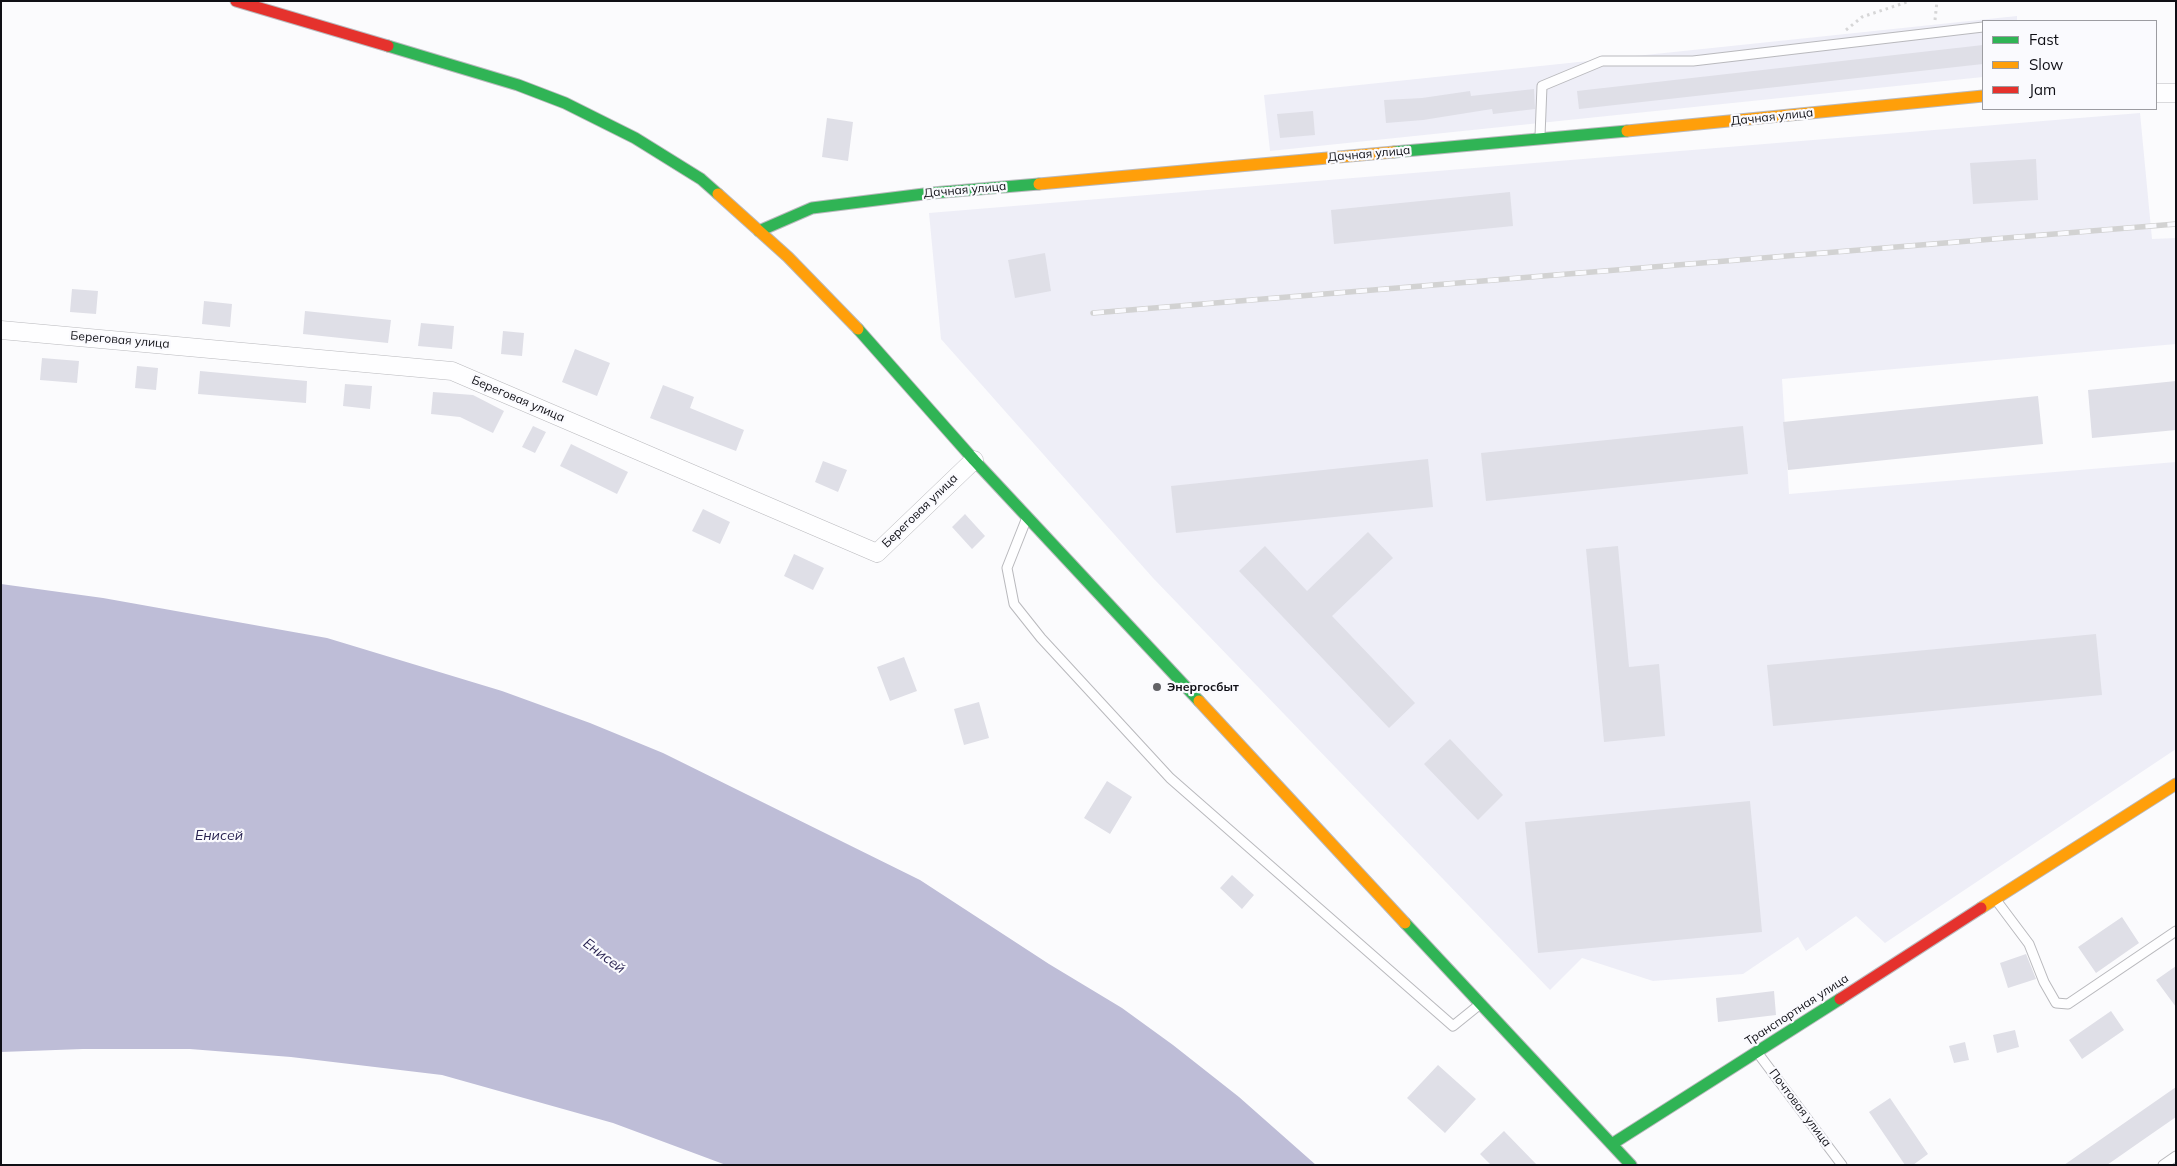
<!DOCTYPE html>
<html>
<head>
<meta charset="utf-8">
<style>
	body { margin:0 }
	#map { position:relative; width:2177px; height:1166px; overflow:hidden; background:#fbfbfd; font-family:Mulish,sans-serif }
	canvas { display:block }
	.frame { position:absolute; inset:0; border:2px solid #0f0f15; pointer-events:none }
	.legend { position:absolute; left:1982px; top:20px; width:175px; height:90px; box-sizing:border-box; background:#fafafe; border:1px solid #9c9ca1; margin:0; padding:6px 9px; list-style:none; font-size:15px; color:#0f0f15 }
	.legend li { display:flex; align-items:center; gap:10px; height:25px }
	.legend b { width:25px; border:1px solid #9c9ca1 }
</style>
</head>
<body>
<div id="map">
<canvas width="2177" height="1166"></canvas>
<div class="frame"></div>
<ul class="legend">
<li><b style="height:6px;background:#30b455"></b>Fast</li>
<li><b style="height:6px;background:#ff9f0a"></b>Slow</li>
<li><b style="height:6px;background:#e5322d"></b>Jam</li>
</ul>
</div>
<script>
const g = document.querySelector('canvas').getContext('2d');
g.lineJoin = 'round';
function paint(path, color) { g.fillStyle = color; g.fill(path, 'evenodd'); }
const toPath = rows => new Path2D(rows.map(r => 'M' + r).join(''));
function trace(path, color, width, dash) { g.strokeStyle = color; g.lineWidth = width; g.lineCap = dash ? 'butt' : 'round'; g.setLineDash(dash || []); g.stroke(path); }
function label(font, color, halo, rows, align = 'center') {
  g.font = font + ' Mulish,sans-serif'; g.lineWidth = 4.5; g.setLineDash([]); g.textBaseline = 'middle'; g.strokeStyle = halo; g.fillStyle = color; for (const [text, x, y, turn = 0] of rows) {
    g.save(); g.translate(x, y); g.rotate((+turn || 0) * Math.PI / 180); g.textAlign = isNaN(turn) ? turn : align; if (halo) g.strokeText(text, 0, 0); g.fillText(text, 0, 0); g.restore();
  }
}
paint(toPath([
	[2017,16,2017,21,1983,21,1983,77,1270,151,1264,95],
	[2140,113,2152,239,2176,238,2176,344,1782,379,1789,494,2176,462,2176,749,1885,943,1856,916,1806,951,1798,937,1743,974,1653,981,1582,958,1550,990,1153,578,941,339,929,213]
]), '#eeeef7');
paint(toPath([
	[1,584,103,598,327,638,502,691,590,723,663,753,920,880,1049,964,1122,1008,1173,1045,1239,1097,1316,1165,726,1165,613,1123,442,1075,291,1057,190,1049,83,1049,1,1052]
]), '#bebdd7');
paint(toPath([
	[1983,45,1983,64,1579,109,1577,91],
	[1534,89,1535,109,1493,114,1492,109,1423,120,1386,123,1384,100,1422,98,1470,91,1471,96],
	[1313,111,1315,135,1280,138,1277,114],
	[827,118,853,122,848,161,822,157],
	[2036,159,2038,200,1973,204,1970,163],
	[1510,192,1513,226,1334,244,1331,210],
	[1045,253,1051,291,1015,298,1008,260],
	[72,289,98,291,96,314,70,312],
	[204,301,232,304,230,327,202,324],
	[305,311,391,320,388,343,303,334],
	[421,323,454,326,452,349,418,346],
	[503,331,524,333,522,356,501,354],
	[575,349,610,363,597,396,562,382],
	[42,358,79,361,77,383,40,380],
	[137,366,158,368,156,390,135,388],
	[200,371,307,381,306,403,198,394],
	[2176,381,2176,430,2092,438,2088,390],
	[345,384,372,386,370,409,343,406],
	[663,385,694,397,690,408,744,430,736,451,650,418],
	[433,392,473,395,504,411,493,433,460,417,431,414],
	[2038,396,2043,444,1788,470,1783,422],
	[533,426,546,432,535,453,522,447],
	[1743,426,1748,474,1486,501,1481,453],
	[571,444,628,472,617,494,560,466],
	[1428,459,1433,507,1176,533,1171,486],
	[823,461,847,470,838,492,815,482],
	[703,509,730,522,720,544,692,531],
	[965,514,985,536,972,549,952,527],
	[1368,532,1393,558,1332,616,1415,703,1389,728,1239,571,1265,546,1307,591],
	[1618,546,1629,667,1659,664,1665,736,1604,742,1586,549],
	[794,554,824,568,813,590,784,576],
	[2096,634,2102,695,1773,726,1767,665],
	[904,657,917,691,890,701,877,667],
	[979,702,989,738,964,745,954,709],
	[1450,739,1503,795,1478,820,1424,764],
	[1107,781,1132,797,1110,834,1084,818],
	[1750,801,1762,932,1538,953,1525,822],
	[1232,875,1254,895,1242,909,1220,888],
	[2122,917,2139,943,2096,973,2078,947],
	[2026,954,2036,979,2008,988,2000,963],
	[2176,966,2176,1007,2156,980],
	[1774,991,1776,1015,1718,1022,1716,998],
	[2111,1011,2124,1030,2082,1059,2069,1040],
	[2015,1030,2019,1047,1997,1053,1993,1035],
	[1965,1042,1969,1060,1954,1063,1949,1046],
	[1438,1065,1476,1099,1445,1133,1407,1098],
	[2176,1087,2176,1117,2150,1135,2107,1165,2064,1165],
	[1890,1098,1928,1154,1913,1165,1905,1165,1869,1112],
	[1504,1131,1537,1165,1491,1165,1480,1154]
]), '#dfdfe7');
const lane = toPath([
	[1540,136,1542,86,1602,61,1693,61,1983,27],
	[1026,520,1007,568,1014,604,1041,638,1170,778,1453,1026,1479,1005],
	[1996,900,2029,944,2044,982,2056,1003,2068,1004,2176,931],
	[1757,1052,1842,1165],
	[2163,1165,2176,1156]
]);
const street = toPath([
	[2156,93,2176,93],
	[1,330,452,371,877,553,974,460]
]);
const fast = toPath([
	[388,46,518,85,565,103,635,138,701,179,718,194],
	[1394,152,1627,131],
	[759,231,812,208,932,193,1039,184],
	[858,329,974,460,1199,701],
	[1405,923,1631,1165],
	[1612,1144,1840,999]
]);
const slow = toPath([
	[1627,131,1983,96],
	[1039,184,1394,152],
	[718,194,788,257,858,329],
	[1199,701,1405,923],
	[1981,908,2176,784]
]);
const jam = toPath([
	[236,1,388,46],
	[1840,999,1981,908]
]);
trace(lane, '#b9b9bd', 11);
trace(street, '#b9b9bd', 19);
trace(fast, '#b9b9bd', 13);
trace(slow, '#b9b9bd', 13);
trace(jam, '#b9b9bd', 13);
trace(toPath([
	[1935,20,1937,1],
	[1846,30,1862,17,1910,1]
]), '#d6d6d7', 3, [2.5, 4]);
trace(lane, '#fefeff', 9);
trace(street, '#fefeff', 18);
trace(fast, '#30b455', 11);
trace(slow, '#ff9f0a', 11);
trace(jam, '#e5322d', 11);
const rail = toPath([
	[1093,313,2176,224]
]);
trace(rail, '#d2d2d2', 5.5);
trace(rail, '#fafafe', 4, [11]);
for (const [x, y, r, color] of [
	[1157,687,5,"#626266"]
]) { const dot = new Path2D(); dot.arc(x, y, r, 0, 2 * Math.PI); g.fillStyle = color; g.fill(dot); trace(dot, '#fafafe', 2); }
label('12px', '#0f0f15', '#fafafe', [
	["Дачная улица",1772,117,-6],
	["Дачная улица",1369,154,-5],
	["Дачная улица",965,190,-5],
	["Береговая улица",120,340,5],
	["Береговая улица",518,399,23],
	["Береговая улица",920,511,-44],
	["Транспортная улица",1797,1010,-33],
	["Почтовая улица",1800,1108,53]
]);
label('bold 12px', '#0f0f15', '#fafafe', [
	["Энергосбыт",1167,687]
], 'left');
label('italic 14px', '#292351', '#fafafe', [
	["Енисей",219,836],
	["Енисей",604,956,37]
]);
</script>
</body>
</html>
